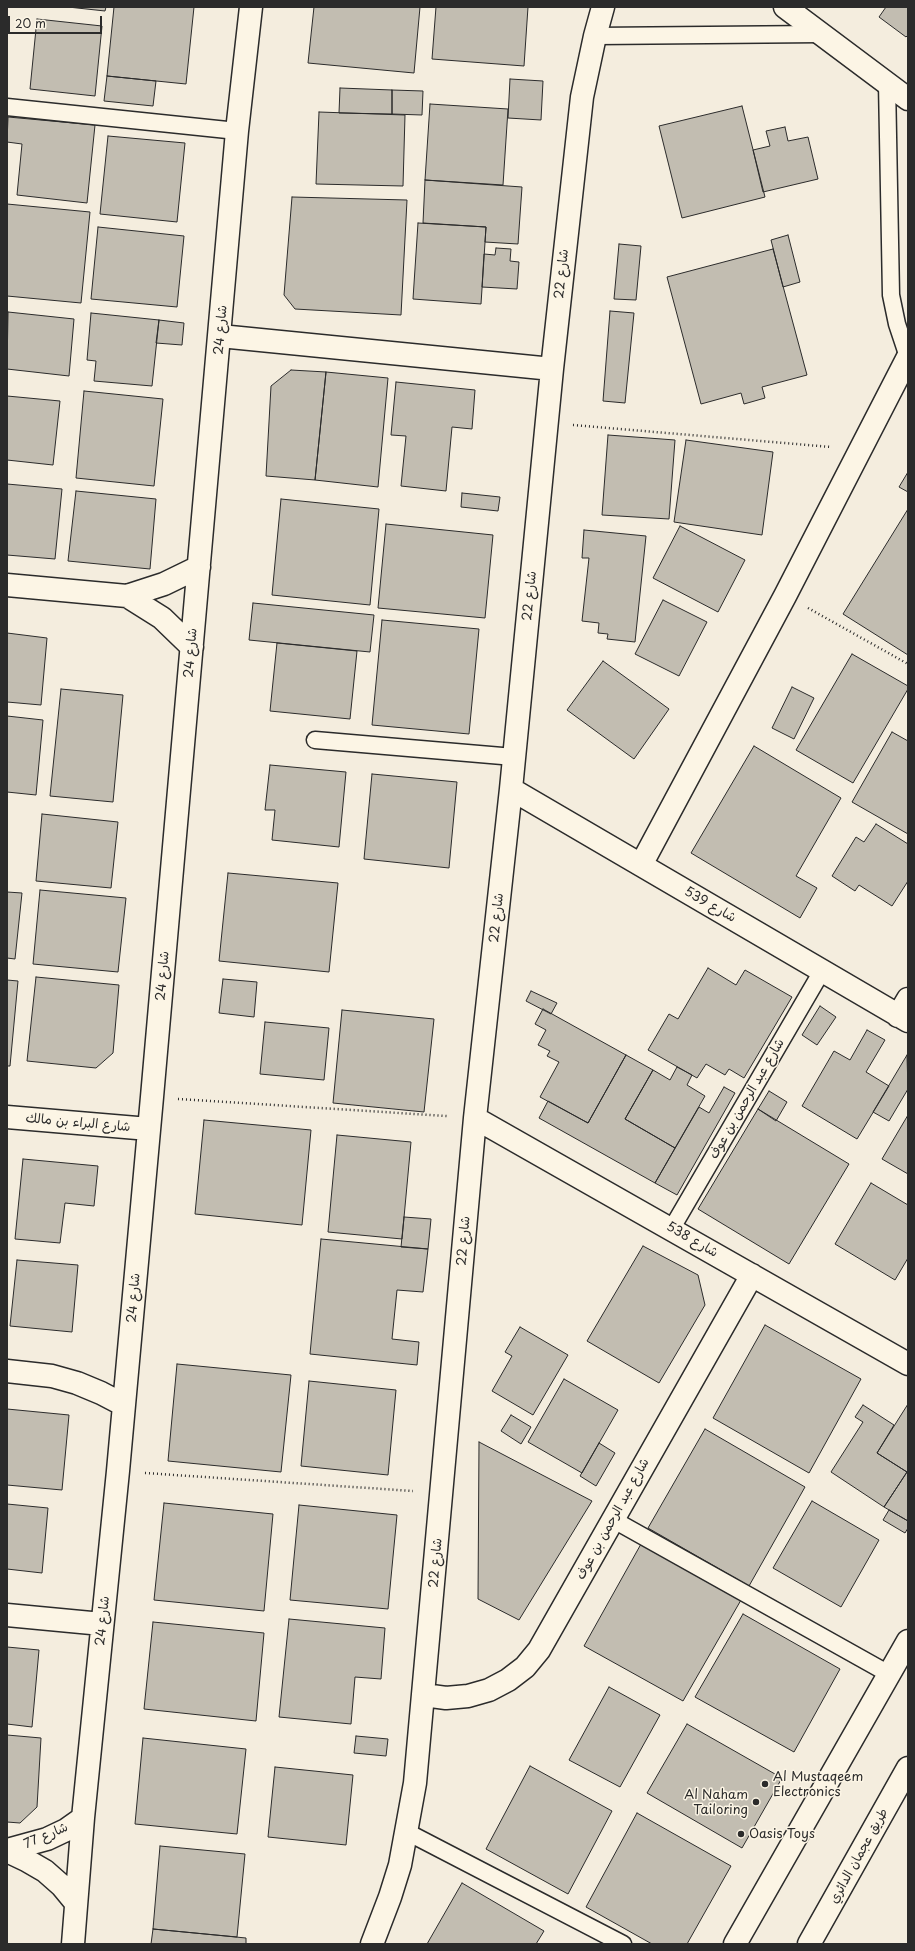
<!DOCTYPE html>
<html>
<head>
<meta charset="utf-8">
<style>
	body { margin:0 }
	#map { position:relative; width:915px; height:1951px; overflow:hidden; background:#f4edde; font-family:"Playpen Sans",sans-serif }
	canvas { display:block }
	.frame { position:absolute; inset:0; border:8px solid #2b2b2b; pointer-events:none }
	.scale { position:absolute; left:8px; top:16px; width:94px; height:18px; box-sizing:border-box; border:2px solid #2b2b2b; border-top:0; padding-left:5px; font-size:12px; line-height:14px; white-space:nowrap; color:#2b2b2b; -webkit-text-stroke:3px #fcf5e5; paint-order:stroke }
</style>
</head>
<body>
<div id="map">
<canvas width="915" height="1951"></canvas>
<div class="frame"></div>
<div class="scale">20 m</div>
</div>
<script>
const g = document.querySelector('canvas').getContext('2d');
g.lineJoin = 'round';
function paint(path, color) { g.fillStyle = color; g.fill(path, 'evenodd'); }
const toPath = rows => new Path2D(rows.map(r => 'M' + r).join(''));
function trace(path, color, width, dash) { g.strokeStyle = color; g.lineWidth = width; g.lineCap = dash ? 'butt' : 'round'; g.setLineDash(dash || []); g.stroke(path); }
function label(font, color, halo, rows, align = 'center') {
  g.font = font + ' "Playpen Sans","Playpen Sans Arabic",sans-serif'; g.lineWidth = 3; g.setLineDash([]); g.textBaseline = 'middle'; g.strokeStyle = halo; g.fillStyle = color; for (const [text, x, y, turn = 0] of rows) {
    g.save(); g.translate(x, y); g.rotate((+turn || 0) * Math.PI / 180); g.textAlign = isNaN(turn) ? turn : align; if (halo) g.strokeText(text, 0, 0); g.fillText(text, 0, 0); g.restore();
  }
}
const building = toPath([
	[68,7,106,7,105,11,68,7],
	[114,7,194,7,186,84,107,76,114,7],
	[314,7,420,7,414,73,308,63,314,7],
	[436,7,528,7,524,66,432,59,436,7],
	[886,7,908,7,908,35,906,37,879,17,886,7],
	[37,19,102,26,95,96,30,89,37,19],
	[107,76,156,81,153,106,104,101,107,76],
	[510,79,543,81,541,120,508,118,510,79],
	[340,88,392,90,392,114,339,113,340,88],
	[392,90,423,91,422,115,392,114,392,90],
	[430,104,508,109,503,185,425,180,430,104],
	[742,106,765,197,682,218,659,126,742,106],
	[319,112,405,115,403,186,316,184,319,112],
	[8,117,95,125,87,203,17,195,22,144,7,142,8,117],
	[785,127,788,141,808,137,818,179,763,192,753,150,770,146,766,131,785,127],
	[108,136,185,143,177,222,100,214,108,136],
	[425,180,522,187,518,244,485,242,486,227,423,223,425,180],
	[292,197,407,200,401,315,295,309,284,295,292,197],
	[7,204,90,212,81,303,7,296,7,204],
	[418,223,486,227,481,304,413,299,418,223],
	[98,227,184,236,177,307,91,299,98,227],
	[788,235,800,282,783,287,771,240,788,235],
	[619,244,641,246,636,300,614,299,619,244],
	[496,248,511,249,510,261,519,262,517,289,482,287,484,254,495,255,496,248],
	[773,249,807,375,762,387,765,398,744,404,741,393,701,404,667,277,773,249],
	[610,311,634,313,625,403,603,401,610,311],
	[8,312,74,319,69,376,7,369,8,312],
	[91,313,159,320,152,386,94,381,96,361,87,360,91,313],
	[159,320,184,323,182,345,156,343,159,320],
	[291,370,326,372,315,480,266,476,271,386,291,370],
	[326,372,388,378,378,487,315,480,326,372],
	[396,382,475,390,472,429,452,427,446,491,401,486,406,436,391,435,396,382],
	[84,391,163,399,154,486,76,478,84,391],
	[7,396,60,401,53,465,7,460,7,396],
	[608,435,675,440,669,519,602,515,608,435],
	[686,440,773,452,762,535,674,522,686,440],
	[908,472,908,492,899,487,908,472],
	[7,484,62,489,55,559,7,555,7,484],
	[76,491,156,499,150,569,68,561,76,491],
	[462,493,500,497,498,511,461,507,462,493],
	[281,499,379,509,370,605,272,595,281,499],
	[908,509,908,655,843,614,908,509],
	[386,524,493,535,485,618,378,608,386,524],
	[680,526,745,560,718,612,653,578,680,526],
	[584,530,646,536,635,642,607,639,608,634,598,633,599,623,582,621,589,558,582,558,584,530],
	[663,600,707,622,679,676,635,654,663,600],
	[253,603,374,615,370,652,249,640,253,603],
	[382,620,479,629,469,734,372,725,382,620],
	[7,633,47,638,41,705,7,702,7,633],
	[277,643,357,651,350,719,270,711,277,643],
	[852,654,908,686,908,689,853,783,796,750,852,654],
	[603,661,669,709,634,759,567,710,603,661],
	[792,687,814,698,794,739,772,728,792,687],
	[61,689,123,695,113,802,50,796,61,689],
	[7,716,43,720,36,795,7,792,7,716],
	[892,732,908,741,908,834,852,802,892,732],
	[754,746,841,798,796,876,817,888,800,918,691,853,754,746],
	[270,765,346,772,339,847,272,840,275,810,265,810,270,765],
	[372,774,457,782,449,868,364,859,372,774],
	[42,814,118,822,111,888,36,881,42,814],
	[876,824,908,844,908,881,892,906,859,885,855,891,832,876,856,837,864,842,876,824],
	[228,873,338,883,329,972,219,961,228,873],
	[40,890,126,898,118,972,33,964,40,890],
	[7,892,22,893,15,959,7,958,7,892],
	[708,968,736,985,745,970,792,997,744,1078,729,1069,725,1075,706,1064,697,1078,648,1050,669,1014,678,1019,708,968],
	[36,977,119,985,113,1053,96,1068,27,1061,36,977],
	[223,979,257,982,254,1017,219,1013,223,979],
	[7,980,18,981,10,1066,7,1066,7,980],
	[531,991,557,1003,551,1014,526,1001,531,991],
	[820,1006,836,1017,817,1045,802,1035,820,1006],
	[543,1009,626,1055,588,1123,540,1097,559,1062,547,1056,550,1051,538,1045,546,1030,535,1024,543,1009],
	[342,1010,434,1019,424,1112,333,1103,342,1010],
	[265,1022,329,1028,324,1080,260,1074,265,1022],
	[867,1030,885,1040,866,1072,889,1086,857,1139,802,1106,834,1051,850,1060,867,1030],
	[626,1055,653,1070,625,1119,675,1148,655,1183,539,1118,548,1101,588,1123,626,1055],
	[907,1055,908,1089,889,1121,873,1112,907,1055],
	[677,1067,692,1075,687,1085,705,1096,675,1148,625,1119,653,1070,670,1080,677,1067],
	[724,1087,735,1093,677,1195,655,1183,699,1107,709,1113,724,1087],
	[769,1091,787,1102,776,1121,758,1109,769,1091],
	[758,1109,849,1164,789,1264,698,1209,758,1109],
	[908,1115,908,1174,882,1159,908,1115],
	[204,1120,311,1130,302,1225,195,1214,204,1120],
	[337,1135,411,1142,402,1239,328,1232,337,1135],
	[23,1159,98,1166,94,1206,65,1203,60,1243,15,1239,23,1159],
	[871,1183,908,1205,908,1258,895,1280,835,1244,871,1183],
	[404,1217,431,1219,428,1249,401,1247,404,1217],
	[321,1239,428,1249,423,1292,397,1290,392,1339,419,1342,417,1365,310,1354,321,1239],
	[643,1246,698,1275,705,1305,659,1383,587,1341,643,1246],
	[17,1260,78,1265,72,1332,10,1326,17,1260],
	[765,1325,861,1379,809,1473,713,1418,765,1325],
	[520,1327,568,1355,533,1415,492,1391,512,1356,505,1352,520,1327],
	[177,1364,291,1375,281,1472,168,1461,177,1364],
	[564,1379,618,1410,582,1473,528,1442,564,1379],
	[309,1381,396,1390,388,1475,301,1466,309,1381],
	[908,1404,908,1521,884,1507,907,1472,877,1453,908,1404],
	[863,1405,894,1425,877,1453,907,1472,884,1507,831,1472,863,1422,855,1417,863,1405],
	[7,1409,69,1415,62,1490,7,1485,7,1409],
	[511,1415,531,1427,521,1444,501,1431,511,1415],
	[705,1429,805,1487,749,1586,648,1528,705,1429],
	[479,1442,592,1501,519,1620,478,1599,479,1442],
	[599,1443,615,1453,596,1486,580,1476,599,1443],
	[812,1501,879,1540,841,1607,773,1568,812,1501],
	[164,1503,273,1514,264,1611,154,1600,164,1503],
	[7,1504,48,1508,42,1573,7,1569,7,1504],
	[299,1505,397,1515,388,1609,290,1600,299,1505],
	[889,1510,908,1521,908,1528,905,1533,883,1520,889,1510],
	[641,1544,741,1600,683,1701,584,1646,641,1544],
	[743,1614,840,1669,794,1752,695,1697,743,1614],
	[289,1619,385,1628,381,1679,355,1677,351,1724,279,1717,289,1619],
	[153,1622,264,1633,256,1721,144,1709,153,1622],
	[7,1647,39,1650,32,1727,7,1724,7,1647],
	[609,1687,660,1715,620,1787,569,1760,609,1687],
	[687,1724,782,1778,742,1848,647,1793,687,1724],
	[7,1735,41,1738,37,1807,20,1823,7,1822,7,1735],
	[356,1736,388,1739,386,1756,354,1753,356,1736],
	[143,1738,246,1749,237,1834,135,1824,143,1738],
	[530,1766,612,1811,568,1894,486,1849,530,1766],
	[275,1767,353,1775,346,1845,268,1837,275,1767],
	[637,1813,731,1866,687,1944,652,1944,586,1907,637,1813],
	[160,1846,245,1854,237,1937,153,1929,160,1846],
	[462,1883,544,1931,536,1944,427,1944,462,1883],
	[153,1929,246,1938,246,1944,151,1944,153,1929]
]);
paint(building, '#c2bdb1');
trace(building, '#2b2b2b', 1);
const lane = toPath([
	[595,36,821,34],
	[887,83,891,295,897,324,908,357],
	[7,107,237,131],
	[315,740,514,757],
	[672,1228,822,971],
	[612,1519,889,1674],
	[407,1832,623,1944]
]);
const street = toPath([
	[785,7,908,99],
	[220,336,552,369],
	[7,585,127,596,164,584,199,567],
	[127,596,162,618,192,647],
	[511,789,908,1021],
	[641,865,785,596,908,357],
	[898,1016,908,999],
	[7,1117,149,1129],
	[475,1118,908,1364],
	[7,1371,52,1376,77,1383,101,1393,124,1405],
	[7,1615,102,1624],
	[424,1695,446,1698,468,1696,489,1690,508,1680,525,1667,539,1650,752,1275],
	[7,1850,47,1839,66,1830,83,1818],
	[7,1851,26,1860,45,1871,62,1886,76,1903],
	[73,1944,83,1818,118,1471,152,1097,237,131,251,7],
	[372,1944,390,1897,400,1865,415,1783,475,1118,511,789,552,369,582,97,595,36,603,7]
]);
const secondary = toPath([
	[735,1944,908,1641],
	[809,1944,908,1768]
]);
trace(lane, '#2b2b2b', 19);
trace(street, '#2b2b2b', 25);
trace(secondary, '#2b2b2b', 25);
trace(toPath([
	[573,425,831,447],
	[808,608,908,664],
	[178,1099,447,1116],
	[145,1473,413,1491]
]), '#2b2b2b', 2.5, [1, 3]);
trace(lane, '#fcf5e5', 16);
trace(street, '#fcf5e5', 22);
trace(secondary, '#fcf5e5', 22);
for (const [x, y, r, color] of [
	[765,1784,4,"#2b2b2b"],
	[756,1802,4,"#2b2b2b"],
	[741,1834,4,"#2b2b2b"]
]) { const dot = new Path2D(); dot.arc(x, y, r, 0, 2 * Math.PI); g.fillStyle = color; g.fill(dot); trace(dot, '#fcf5e5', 1.5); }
label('13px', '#2b2b2b', '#fcf5e5', [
	["شارع 22",562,274,-84],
	["شارع 24",221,330,-85],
	["شارع 22",530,596,-84],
	["شارع 24",191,653,-85],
	["شارع 539",710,905,30],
	["شارع 22",497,918,-84],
	["شارع 24",163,976,-85],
	["شارع عبد الرحمن بن عوف",747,1099,-60],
	["شارع البراء بن مالك",78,1123,5],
	["شارع 538",692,1240,30],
	["شارع 22",464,1241,-85],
	["شارع 24",134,1298,-85],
	["شارع عبد الرحمن بن عوف",613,1519,-61],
	["شارع 22",436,1563,-85],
	["شارع 24",103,1621,-84],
	["شارع 77",46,1836,-23],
	["طريق عجمان الدائري",859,1856,-61]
]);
label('13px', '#2b2b2b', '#fcf5e5', [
	["Al Mustaqeem",773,1777],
	["Electronics",773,1792],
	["Al Naham",748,1795,"right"],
	["Tailoring",748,1810,"right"],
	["Oasis Toys",749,1834]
], 'left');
</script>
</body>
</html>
